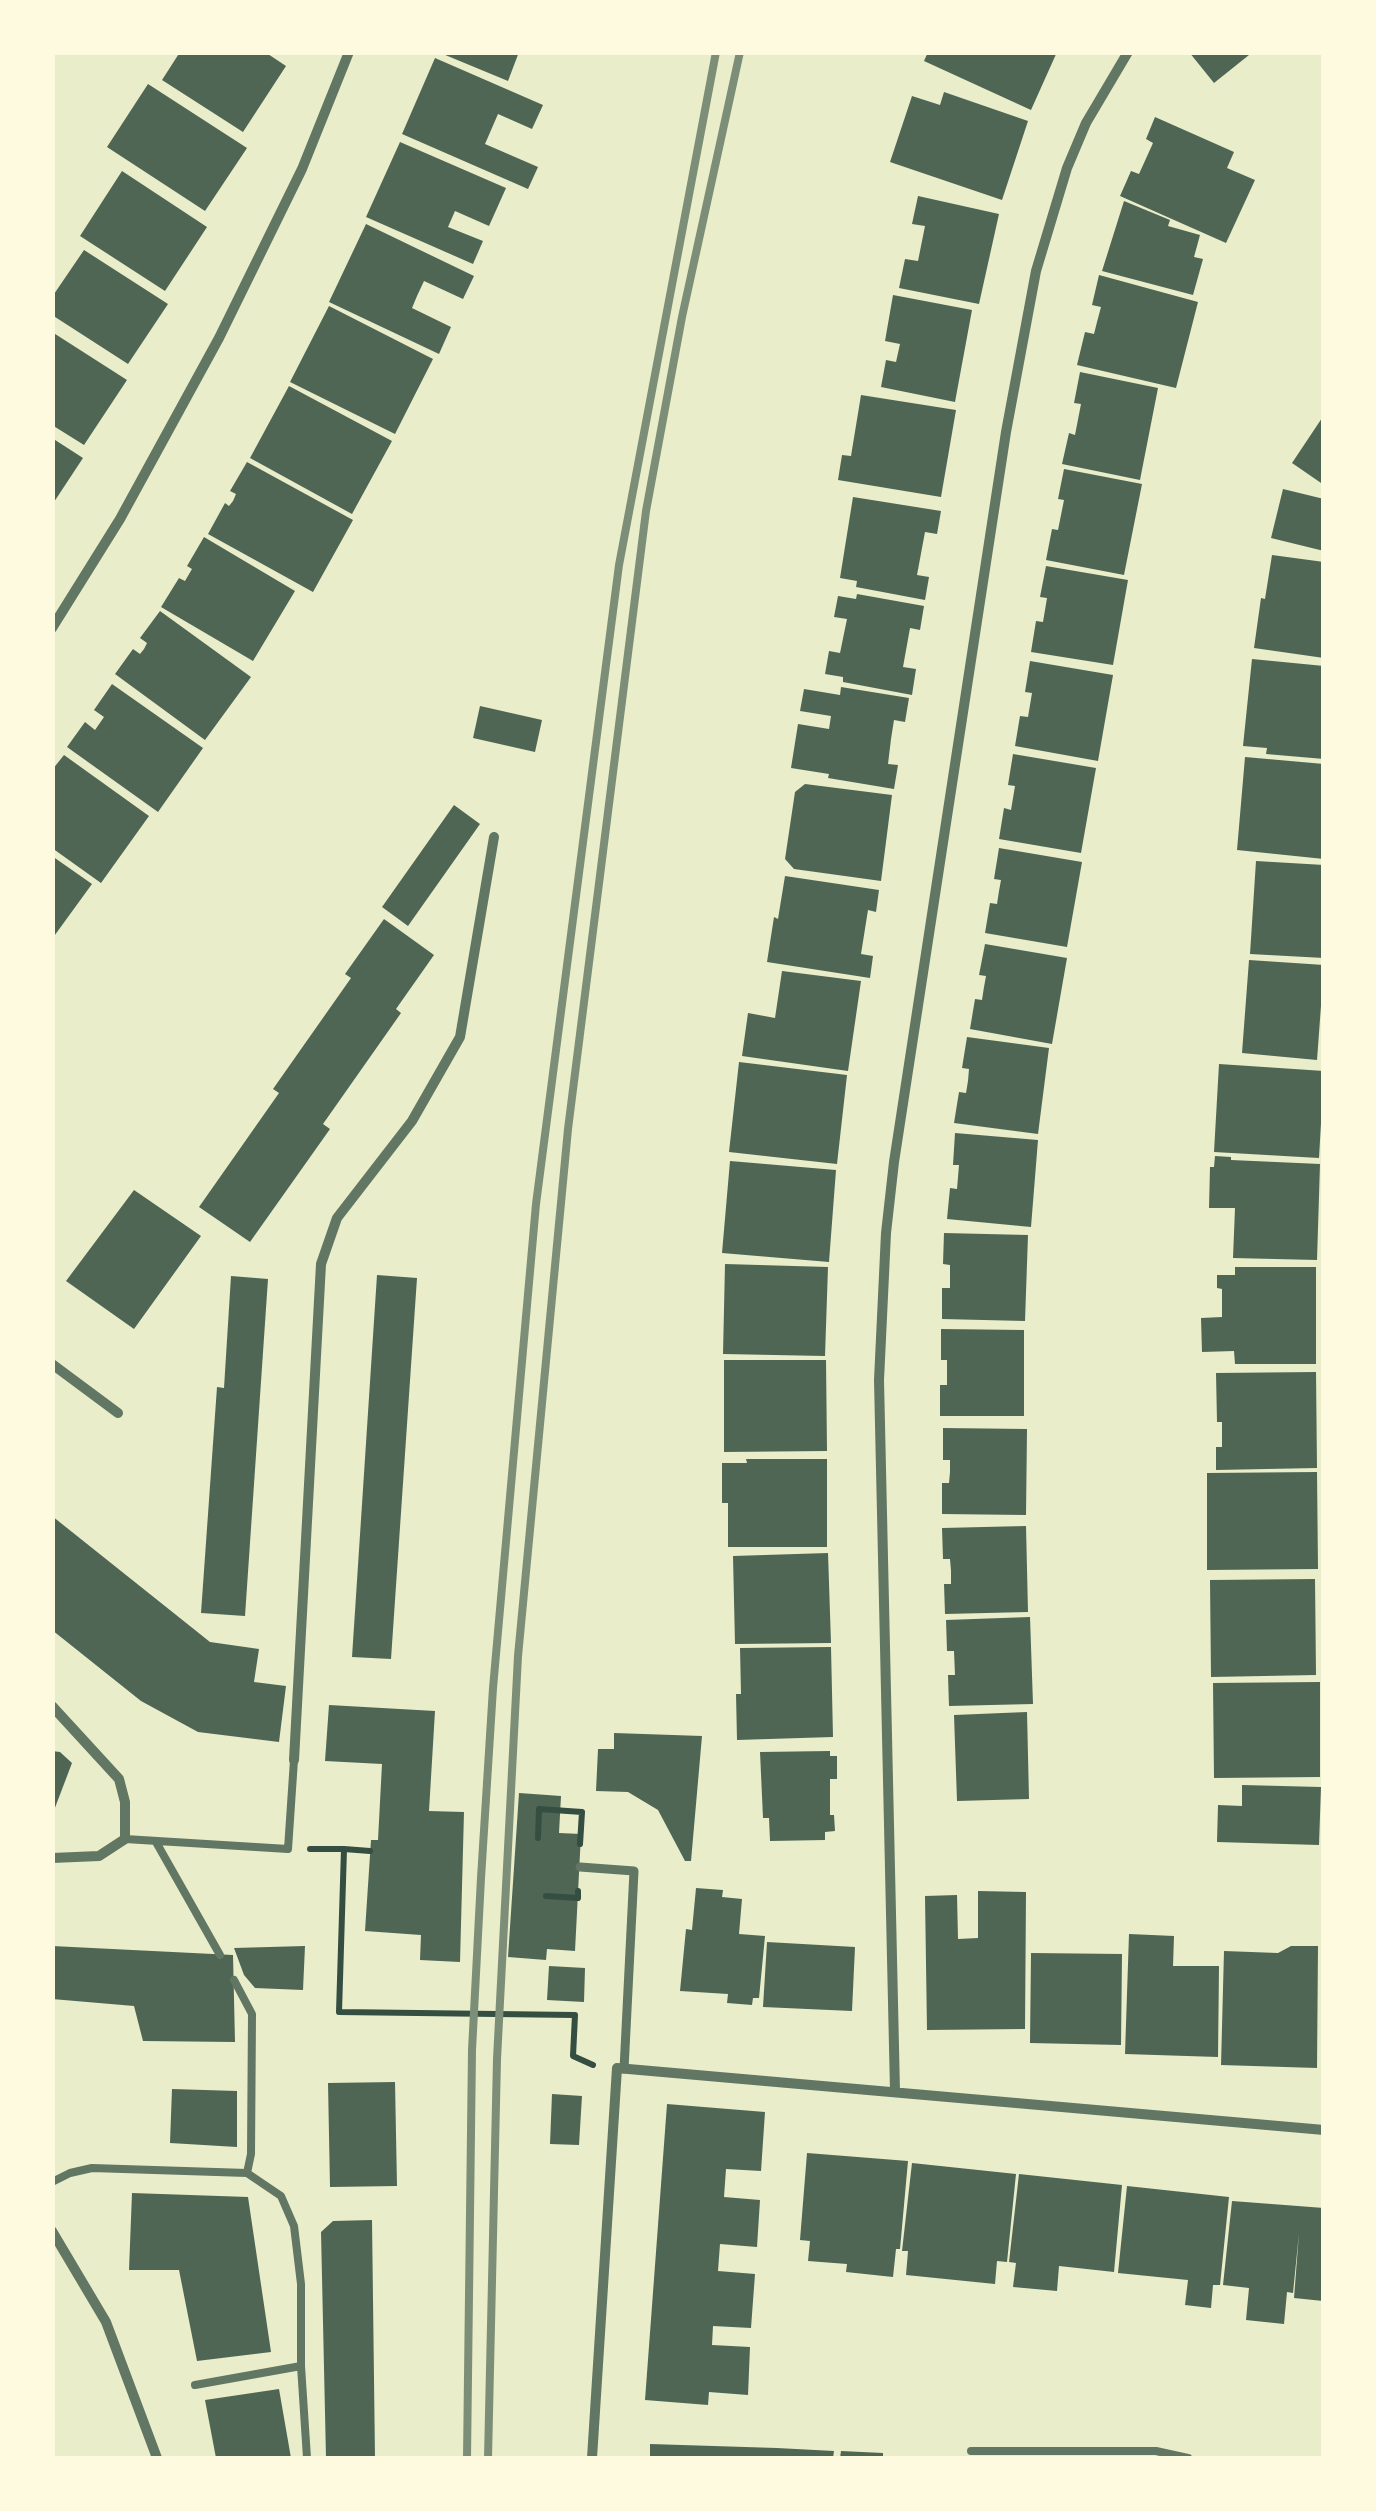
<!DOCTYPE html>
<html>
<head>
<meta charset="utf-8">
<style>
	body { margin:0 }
	#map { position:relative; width:1376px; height:2511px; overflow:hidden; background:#e9edc9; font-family:"Libre Baskerville",serif }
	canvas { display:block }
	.frame { position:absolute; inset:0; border:55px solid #fefae0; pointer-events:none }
</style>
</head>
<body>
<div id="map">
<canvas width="1376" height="2511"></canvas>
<div class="frame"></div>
</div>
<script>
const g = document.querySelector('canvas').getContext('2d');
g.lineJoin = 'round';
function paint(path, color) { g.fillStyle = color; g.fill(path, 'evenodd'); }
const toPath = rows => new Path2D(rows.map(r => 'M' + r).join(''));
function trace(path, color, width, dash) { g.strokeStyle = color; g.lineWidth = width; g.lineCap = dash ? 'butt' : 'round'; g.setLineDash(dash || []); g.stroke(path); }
paint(toPath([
	[180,52,265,52,286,66,243,132,162,80],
	[438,52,519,52,508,81],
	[928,52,1057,52,1031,110,924,61],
	[1189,52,1247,52,1249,55,1214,83],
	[435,58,543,105,532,129,498,114,485,144,538,167,528,189,402,134],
	[148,84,247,148,205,211,107,147],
	[944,92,1028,121,1002,200,890,162,912,96,940,105],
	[1155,117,1234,152,1227,168,1255,180,1226,243,1120,196,1131,171,1139,174,1153,143,1146,139],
	[400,142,506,188,489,226,455,211,448,227,483,241,473,264,366,217],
	[122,171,207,227,165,291,80,236],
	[918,196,999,214,979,304,899,288,905,259,918,261,925,226,912,224],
	[1124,201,1170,220,1168,226,1200,235,1194,257,1203,259,1193,295,1102,271],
	[366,224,474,276,463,299,424,281,417,296,412,308,451,327,439,354,329,302],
	[84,250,168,304,128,364,52,315,52,297],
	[1099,275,1198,302,1176,388,1077,365,1085,332,1094,334,1097,322,1101,307,1092,305],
	[893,295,972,310,955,402,881,387,886,360,896,362,900,344,885,341],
	[329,306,433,359,395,434,290,382],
	[52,332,127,380,84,445,52,425],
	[1080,372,1158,388,1140,480,1062,464,1069,433,1075,435,1081,404,1074,403],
	[289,386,392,441,352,514,250,458],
	[861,395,956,410,941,497,838,480,842,455,851,456],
	[1324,415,1324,485,1292,463],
	[52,438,83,458,52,505],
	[247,462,353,520,313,592,208,534,225,503,229,506,233,501,236,494,230,491],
	[1064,469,1142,484,1124,575,1046,560,1052,529,1058,530,1064,500,1058,499],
	[1283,489,1324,499,1324,551,1271,538],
	[853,497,941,511,937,534,925,532,917,575,929,577,925,600,856,587,857,581,840,578],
	[204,537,295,591,253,661,161,607,179,578,185,581,192,569,187,566],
	[1272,555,1324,562,1324,658,1254,648,1261,598,1265,599],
	[1046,566,1128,580,1113,665,1031,652,1036,621,1043,622,1047,598,1040,597],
	[857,594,924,606,920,630,910,628,903,667,916,669,912,695,843,682,843,677,825,674,829,651,840,653,847,619,834,617,838,596,856,599],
	[160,611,251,677,205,740,115,674,133,649,140,654,144,649,147,643,140,638],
	[1252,659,1324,666,1324,759,1266,754,1267,748,1243,746],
	[1030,661,1113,675,1098,761,1015,746,1020,716,1028,717,1032,693,1025,692],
	[112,684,203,748,158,812,67,747,85,722,95,730,104,717,94,710],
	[841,687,909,698,905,722,894,720,891,739,888,764,898,765,894,789,828,778,829,774,791,768,798,724,829,729,831,716,800,711,804,689,840,695],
	[480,706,542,720,535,752,473,738],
	[1013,754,1096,768,1081,853,999,839,1004,808,1011,810,1015,786,1008,785],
	[64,755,149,816,101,883,52,848,52,770],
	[1245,757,1324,764,1324,859,1237,850],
	[805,784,892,795,881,881,794,869,785,859,795,792],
	[454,805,480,824,408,926,382,907],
	[999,848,1082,862,1067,947,985,933,990,903,997,904,999,891,1001,880,994,879],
	[52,856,92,884,52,939],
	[1256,861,1324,865,1324,958,1250,954],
	[785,876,879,890,876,912,868,910,861,954,873,956,870,978,767,962,774,917,778,919],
	[384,919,434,955,396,1009,401,1013,323,1124,330,1129,250,1242,199,1207,279,1093,273,1089,351,978,345,974],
	[985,944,1067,958,1052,1044,970,1029,975,999,982,1000,984,987,986,976,979,975],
	[1249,960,1324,965,1317,1060,1242,1053],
	[782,971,861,981,848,1071,742,1056,748,1013,775,1018],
	[967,1037,1049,1048,1038,1134,954,1123,959,1092,966,1093,968,1081,969,1069,962,1068],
	[739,1062,847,1075,837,1164,729,1152],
	[1219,1064,1324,1071,1319,1158,1214,1152],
	[955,1133,1038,1140,1031,1227,947,1219,950,1188,957,1189,959,1165,953,1165],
	[1215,1156,1231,1157,1231,1160,1320,1164,1317,1260,1233,1258,1235,1208,1209,1208,1210,1167,1214,1167],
	[730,1161,836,1170,829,1262,722,1253],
	[134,1190,201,1236,134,1329,66,1281],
	[944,1233,1028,1235,1025,1321,942,1319,942,1288,950,1288,950,1265,943,1264],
	[725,1264,828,1267,825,1356,723,1354],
	[1235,1267,1316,1267,1316,1364,1235,1364,1234,1351,1202,1352,1201,1318,1222,1317,1222,1289,1217,1288,1217,1275,1235,1275],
	[377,1275,417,1278,391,1659,352,1657],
	[231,1276,268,1279,245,1616,201,1613,217,1387,224,1388],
	[941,1329,1024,1330,1024,1416,940,1416,940,1385,947,1385,947,1360,941,1360],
	[724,1360,826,1360,827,1451,724,1452],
	[1316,1372,1317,1468,1216,1470,1216,1447,1222,1447,1222,1422,1217,1422,1216,1373],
	[943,1428,1027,1429,1026,1515,942,1514,942,1483,949,1483,950,1472,950,1460,943,1460],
	[746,1459,827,1459,827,1547,728,1547,728,1503,722,1503,722,1463,747,1463],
	[1317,1472,1318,1569,1207,1570,1207,1473],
	[52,1516,210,1642,259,1649,254,1682,286,1686,279,1742,198,1732,141,1701,52,1630],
	[1026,1526,1028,1612,945,1614,944,1584,951,1584,951,1571,950,1559,943,1559,942,1528],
	[828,1553,831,1643,735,1644,733,1556],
	[1315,1579,1316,1675,1211,1677,1210,1580],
	[1030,1617,1033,1704,949,1706,948,1675,955,1675,954,1651,947,1651,946,1620],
	[831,1647,833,1737,737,1740,736,1694,741,1694,740,1648],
	[1320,1682,1320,1777,1214,1778,1213,1683],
	[329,1705,435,1711,429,1811,464,1812,460,1962,420,1960,421,1935,365,1931,371,1840,378,1840,382,1764,325,1761],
	[1027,1712,1029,1799,957,1801,954,1715],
	[614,1733,702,1736,691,1861,685,1861,658,1810,628,1792,596,1791,598,1749,614,1749],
	[52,1751,60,1752,72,1763,53,1813],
	[830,1751,830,1756,837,1756,837,1779,830,1779,830,1815,834,1815,835,1831,825,1832,825,1840,770,1841,769,1818,763,1818,760,1752],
	[1242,1785,1321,1787,1319,1845,1217,1842,1218,1805,1242,1806],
	[519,1793,561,1796,559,1833,581,1834,575,1951,547,1949,546,1960,508,1957],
	[696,1888,723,1890,722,1897,742,1899,739,1934,765,1936,759,1998,753,1998,752,2005,727,2003,728,1994,680,1991,686,1929,692,1930],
	[978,1891,1026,1892,1025,2029,927,2030,925,1896,957,1895,958,1939,978,1938],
	[1129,1934,1174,1936,1173,1966,1219,1966,1218,2057,1125,2054],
	[767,1942,855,1947,852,2011,763,2007],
	[52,1946,233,1955,235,2042,143,2041,134,2006,52,1999],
	[305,1946,303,1990,255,1988,244,1975,234,1948],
	[1291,1946,1318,1946,1317,2068,1221,2065,1224,1951,1278,1953],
	[1031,1953,1122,1954,1121,2045,1030,2043],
	[549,1966,585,1968,584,2002,547,2000],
	[395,2082,397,2186,330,2187,328,2083],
	[172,2089,237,2091,237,2147,170,2143],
	[552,2094,582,2096,579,2145,550,2144],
	[667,2104,765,2112,761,2171,726,2169,724,2197,760,2200,757,2247,720,2244,718,2271,755,2274,751,2328,713,2326,712,2345,750,2347,748,2395,709,2392,708,2405,645,2400],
	[807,2153,908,2161,900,2249,896,2249,893,2277,846,2272,847,2264,808,2261,810,2241,800,2240],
	[912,2163,1016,2174,1007,2262,997,2261,995,2284,906,2275,908,2251,902,2251],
	[1019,2174,1122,2185,1114,2272,1059,2266,1057,2291,1013,2287,1016,2263,1009,2262],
	[1127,2186,1229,2197,1220,2285,1213,2285,1211,2308,1185,2305,1188,2280,1118,2273],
	[132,2193,248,2197,271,2352,197,2361,179,2270,129,2270],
	[1232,2201,1324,2208,1323,2301,1294,2298,1299,2233,1293,2293,1287,2292,1284,2324,1246,2320,1249,2288,1223,2285],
	[372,2220,375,2458,326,2458,321,2232,333,2221],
	[279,2389,291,2458,216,2458,205,2400],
	[650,2444,777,2448,834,2451,833,2458,650,2458],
	[841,2451,883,2453,883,2458,840,2458]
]), '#4f6655');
trace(toPath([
	[538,1838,539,1809,582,1812,580,1844],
	[310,1849,344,1849,339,2012,575,2015,573,2056,593,2065],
	[344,1849,370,1851],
	[546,1896,578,1898,578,1891]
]), '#344e41', 6);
trace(toPath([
	[125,1839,288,1849,294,1760],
	[156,1842,220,1955],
	[234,1980,252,2014,251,2154,247,2173],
	[52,2182,70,2173,92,2168,247,2173,281,2196,294,2226,301,2284,301,2366,307,2458],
	[195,2385,301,2366],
	[971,2451,1156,2451,1188,2458]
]), '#617663', 8);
trace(toPath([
	[580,1867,634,1871,624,2069]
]), '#617663', 9);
trace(toPath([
	[52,628,120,519,219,338,302,169,349,52],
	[52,1364,118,1413],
	[52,1706,119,1779,125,1802,125,1839,99,1856,52,1858],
	[294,1760,321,1264,337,1218,412,1121,460,1037,494,837],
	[895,2091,879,1380,886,1233,894,1162,1006,432,1036,271,1067,168,1086,123,1128,52],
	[52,2231,106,2322,157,2458],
	[592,2458,617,2068,1324,2130]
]), '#617663', 10);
trace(toPath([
	[467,2458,472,2050,481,1878,493,1688,536,1204,619,565,716,52],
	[488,2458,497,2059,518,1656,568,1129,646,511,682,317,740,52]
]), '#7c8e77', 8);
</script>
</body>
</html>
